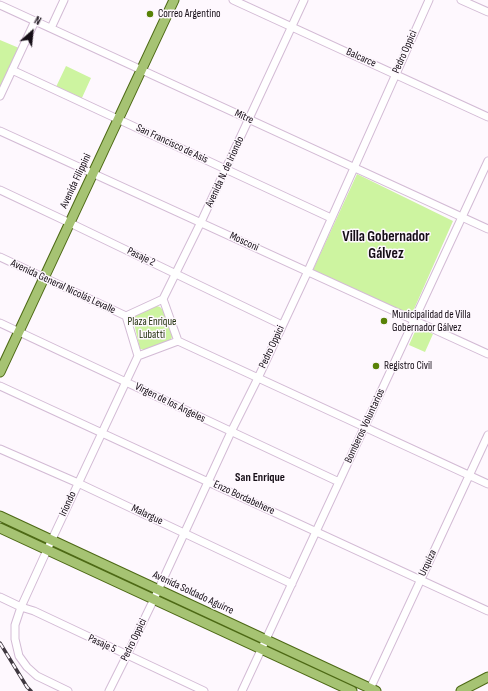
<!DOCTYPE html>
<html>
<head>
<meta charset="utf-8">
<style>
	body { margin:0 }
	#map { position:relative; width:488px; height:691px; overflow:hidden; background:#fef8fe; font-family:"Sofia Sans Condensed",sans-serif }
	canvas { display:block }
	.north { position:absolute; left:12px; top:12px; width:40px; height:40px; -webkit-text-stroke:3px #fef8fe; paint-order:stroke; rotate:27deg; font-size:11px; font-weight:700; line-height:16px; text-align:center; color:#150d16 }
	.north::after { content:''; display:block; margin:auto; width:14px; height:18px; background:#150d16; clip-path:polygon(50% 0,100% 100%,50% 72%,0 100%) }
</style>
</head>
<body>
<div id="map">
<canvas width="488" height="691"></canvas>
<div class="north">N</div>
</div>
<script>
const g = document.querySelector('canvas').getContext('2d');
g.lineJoin = 'round';
function paint(path, color) { g.fillStyle = color; g.fill(path, 'evenodd'); }
const toPath = rows => new Path2D(rows.map(r => 'M' + r).join(''));
function trace(path, color, width, dash) { g.strokeStyle = color; g.lineWidth = width; g.lineCap = dash ? 'butt' : 'round'; g.setLineDash(dash || []); g.stroke(path); }
function label(font, color, halo, rows, align = 'center') {
  g.font = font + ' "Sofia Sans Condensed",sans-serif'; g.lineWidth = 3; g.setLineDash([]); g.textBaseline = 'middle'; g.strokeStyle = halo; g.fillStyle = color; for (const [text, x, y, turn = 0] of rows) {
    g.save(); g.translate(x, y); g.rotate((+turn || 0) * Math.PI / 180); g.textAlign = isNaN(turn) ? turn : align; if (halo) g.strokeText(text, 0, 0); g.fillText(text, 0, 0); g.restore();
  }
}
paint(toPath([
	[0,40,19,48,2,84,0,86],
	[66,66,91,78,81,100,56,87],
	[357,174,453,221,411,316,312,272],
	[157,306,160,307,163,310,173,335,171,339,168,342,145,350,140,349,133,319,134,316],
	[417,327,433,334,425,352,409,345],
	[59,548,61,548,148,589,149,590,148,593,58,550]
]), '#cdf4a0');
const minor = toPath([
	[233,0,488,117],
	[461,0,488,12],
	[0,5,488,229],
	[51,28,64,0],
	[12,70,331,218],
	[0,96,35,21],
	[0,131,488,354],
	[0,190,70,223,282,325],
	[0,257,126,316],
	[163,299,201,222,304,0],
	[163,299,178,341,138,356,126,316,163,299],
	[0,323,339,482],
	[178,341,488,484],
	[0,386,488,611],
	[0,449,78,483,292,584],
	[0,597,21,607,34,611,204,691],
	[68,691,37,676,27,667,19,656,15,639,15,625,21,607,47,550,138,356],
	[109,691,127,655,154,599,231,432,258,378,308,271,429,0],
	[242,691,488,161],
	[369,691,488,435]
]);
const major = toPath([
	[0,372,174,0],
	[0,516,376,691],
	[0,528,352,691],
	[461,691,488,677]
]);
trace(minor, '#d3bbd5', 9);
trace(major, '#4d6915', 11);
trace(minor, '#fff', 7);
trace(major, '#a6c373', 9);
const rail = toPath([
	[0,643,27,687,31,691]
]);
trace(rail, '#403941', 3.5);
trace(rail, '#fef8fe', 2, [6]);
for (const [x, y, r, color] of [
	[150,14,4,"#588207"],
	[384,321,4,"#588207"],
	[376,366,4,"#588207"]
]) { const dot = new Path2D(); dot.arc(x, y, r, 0, 2 * Math.PI); g.fillStyle = color; g.fill(dot); trace(dot, '#fef8fe', 1.5); }
label('11px', '#150d16', '#fef8fe', [
	["Correo Argentino",158,14],
	["Municipalidad de Villa",392,315],
	["Gobernador Gálvez",392,328],
	["Registro Civil",384,366]
], 'left');
label('11px', '#150d16', '#fef8fe', [
	["Pedro Oppici",405,52,-66],
	["Balcarce",361,58,24],
	["Mitre",244,117,25],
	["San Francisco de Asis",172,144,25],
	["Avenida N. de Iriondo",225,172,-65],
	["Avenida Filippini",76,181,-65],
	["Mosconi",244,242,25],
	["Pasaje 2",141,257,26],
	["Avenida General Nicolás Levalle",63,287,25],
	["Pedro Oppici",272,347,-65],
	["Virgen de los Ángeles",170,403,26],
	["Bomberos Voluntarios",365,426,-65],
	["Enzo Bordabehere",244,498,25],
	["Iriondo",68,504,-65],
	["Malargue",147,515,25],
	["Urquiza",428,563,-65],
	["Avenida Soldado Aguirre",193,593,25],
	["Pedro Oppici",134,640,-64],
	["Pasaje 5",102,644,25]
]);
label('11px', '#22310d', '#fef8fe', [
	["Plaza Enrique",152,322],
	["Lubatti",152,335]
]);
label('bold 12px', '#150d16', '#fef8fe', [
	["San Enrique",260,478]
]);
label('bold 15px', '#150d16', '#fef8fe', [
	["Villa Gobernador",386,237],
	["Gálvez",386,254]
]);
</script>
</body>
</html>
